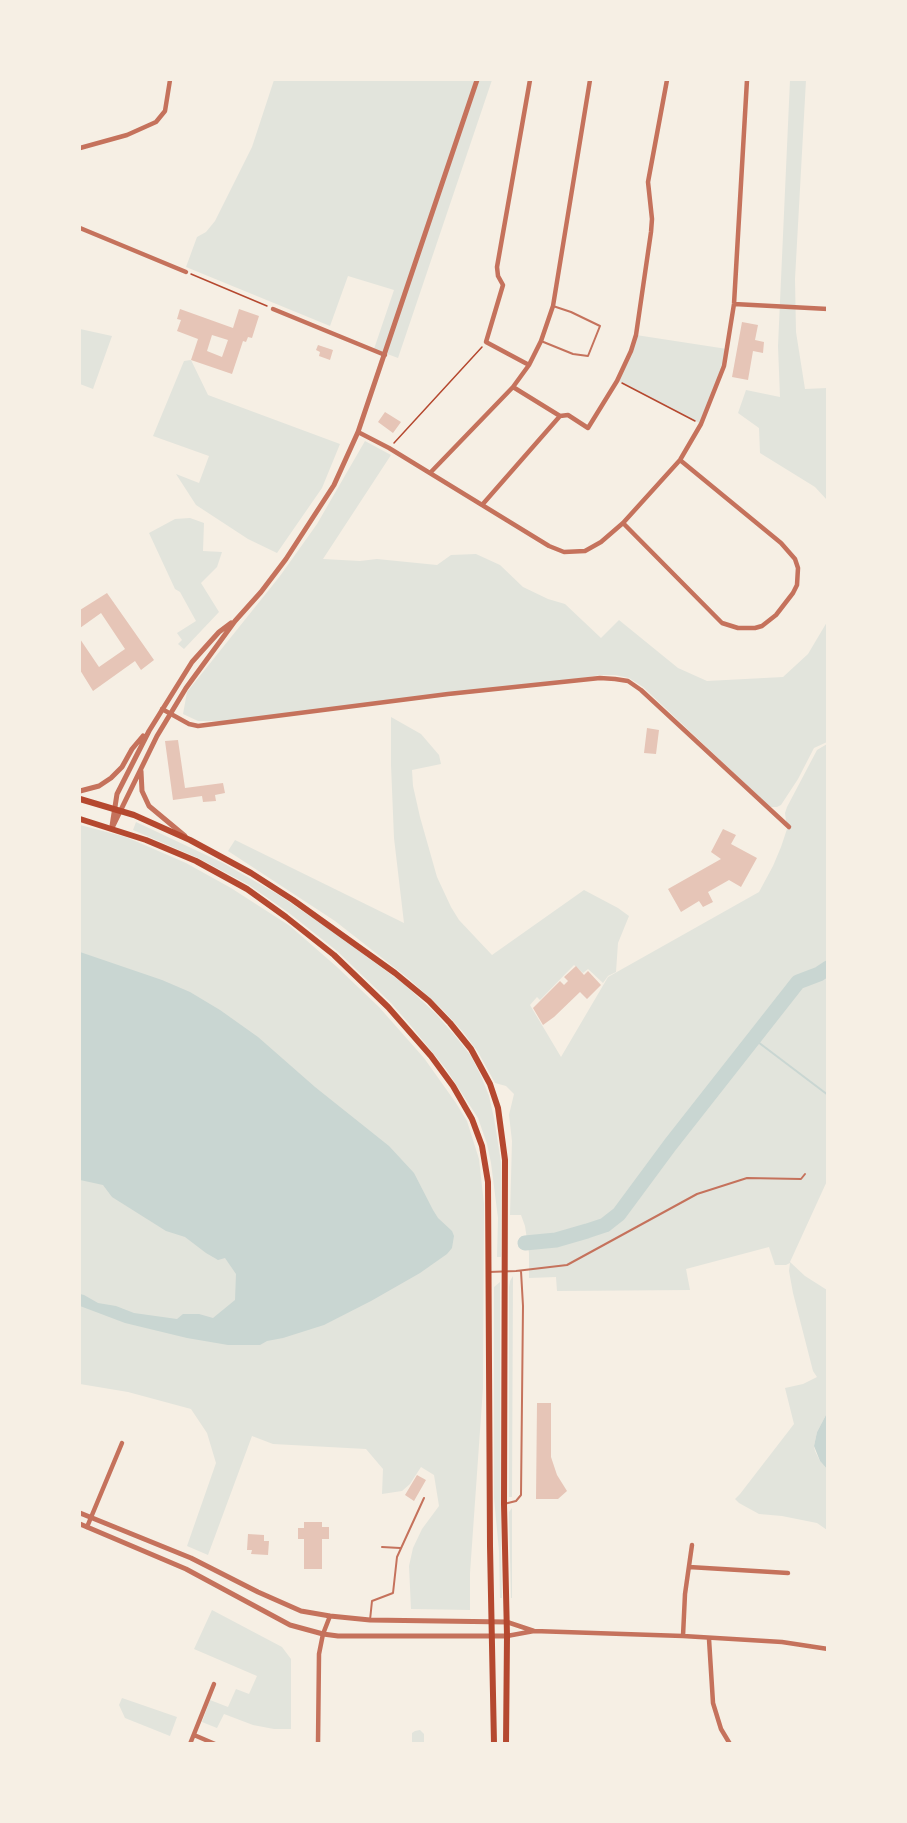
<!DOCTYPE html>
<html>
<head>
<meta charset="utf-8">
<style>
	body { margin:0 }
	#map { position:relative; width:907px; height:1823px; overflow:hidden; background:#f6efe4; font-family:"DM Sans",sans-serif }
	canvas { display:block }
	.frame { position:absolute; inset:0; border:81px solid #f6efe4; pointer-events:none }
</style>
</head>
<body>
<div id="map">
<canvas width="907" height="1823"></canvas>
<div class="frame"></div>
</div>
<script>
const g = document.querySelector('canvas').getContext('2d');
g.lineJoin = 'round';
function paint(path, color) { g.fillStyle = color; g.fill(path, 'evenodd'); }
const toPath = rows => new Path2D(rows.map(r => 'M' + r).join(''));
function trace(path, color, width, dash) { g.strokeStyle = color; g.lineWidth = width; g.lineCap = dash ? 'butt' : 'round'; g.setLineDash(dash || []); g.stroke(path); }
paint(toPath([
	[274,80,492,80,398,358,374,349,394,290,348,276,330,326,186,267,197,237,206,232,215,221,252,147],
	[790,80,806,80,795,279,796,332,805,389,827,388,827,500,815,487,760,453,759,428,738,413,746,390,780,397,778,346],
	[80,321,80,329,112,336,93,389,80,384],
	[636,335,727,349,721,376,701,424,618,381],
	[191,360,208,395,340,444,322,488,277,553,248,539,196,505,176,474,199,483,209,456,153,436,184,361],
	[365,441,391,455,323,559,360,561,377,559,437,565,451,555,476,554,500,565,523,587,548,599,565,604,601,638,619,620,678,668,707,681,783,677,808,654,827,622,827,742,814,748,798,779,781,805,777,807,770,807,643,687,629,678,615,675,600,675,528,687,231,721,198,721,183,714,187,692,280,576,317,524],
	[190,518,204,523,203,551,222,552,217,567,201,583,219,612,184,649,178,644,182,640,177,633,196,621,180,592,175,589,149,533,175,519],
	[391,717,421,734,439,755,441,764,412,770,413,786,420,817,437,877,451,907,459,920,492,955,584,890,618,908,629,916,618,943,616,972,608,976,603,983,588,969,583,973,574,965,540,1000,537,997,530,1005,561,1057,608,977,759,892,773,866,781,847,787,829,785,813,787,807,817,750,827,744,827,1181,790,1262,805,1276,827,1290,827,1413,817,1432,814,1446,815,1451,820,1461,827,1469,827,1530,817,1523,782,1516,759,1514,739,1503,735,1499,740,1494,794,1424,785,1388,803,1384,817,1377,813,1371,793,1293,789,1271,790,1263,786,1265,775,1265,769,1247,686,1269,690,1290,557,1291,556,1277,529,1278,529,1253,525,1226,521,1215,510,1215,512,1141,509,1115,514,1094,506,1086,495,1083,478,1052,463,1032,442,1009,409,979,335,921,228,851,235,840,404,923,394,838,391,765],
	[136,822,223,863,279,895,333,932,404,984,436,1014,456,1037,471,1056,481,1076,489,1096,494,1118,501,1162,501,1257,497,1257,498,1218,491,1163,487,1144,478,1118,446,1069,411,1026,391,1003,337,951,289,913,249,885,198,858,133,830],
	[80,825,126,837,186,863,231,888,290,926,337,967,379,1007,424,1058,456,1103,467,1121,479,1159,484,1204,483,1388,470,1573,470,1610,411,1609,409,1566,413,1548,422,1529,439,1506,434,1475,421,1467,410,1484,402,1491,382,1494,383,1469,366,1449,273,1444,252,1436,208,1555,187,1546,216,1463,207,1433,191,1409,128,1392,80,1384],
	[513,1276,512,1497,509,1497,509,1287,510,1281],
	[500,1282,501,1552,502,1598,500,1598,499,1551,494,1498,494,1287],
	[512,1508,512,1598,511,1598,509,1517,509,1512],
	[212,1610,282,1647,291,1659,291,1729,274,1729,253,1725,224,1714,217,1728,202,1722,210,1700,228,1707,236,1689,249,1694,257,1676,194,1649],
	[122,1698,177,1717,170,1736,125,1718,119,1705],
	[420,1730,424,1734,424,1743,412,1743,412,1733,415,1731]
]), '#e2e4dc');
paint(toPath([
	[80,952,162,980,190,992,220,1010,258,1037,315,1087,389,1146,414,1173,433,1210,438,1218,452,1231,454,1236,452,1248,447,1254,420,1273,371,1301,324,1325,283,1338,267,1341,260,1345,228,1345,187,1338,125,1323,80,1306,80,1294,84,1295,98,1303,116,1306,134,1313,177,1319,183,1314,199,1314,213,1318,235,1300,236,1274,225,1258,218,1260,206,1253,185,1237,166,1231,112,1197,103,1185,80,1180],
	[827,1413,827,1469,820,1461,814,1446,817,1432]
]), '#c9d6d2');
trace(toPath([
	[754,1039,828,1095]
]), '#c9d6d2', 2);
trace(toPath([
	[525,1243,556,1240,587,1231,605,1225,619,1214,670,1145,798,982,819,974,828,968]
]), '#c9d6d2', 15);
paint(toPath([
	[180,309,233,328,239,309,259,316,252,338,248,337,246,342,243,341,232,374,191,360,198,339,177,331,181,320,177,319],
	[212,335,228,340,222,357,207,351],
	[742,322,758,325,755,340,764,342,763,353,753,351,748,380,732,377],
	[318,345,333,350,330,360,319,356,320,352,316,350],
	[385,412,401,422,393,433,378,422],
	[107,593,154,660,141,670,135,661,93,691,80,670,80,639,99,667,125,649,101,613,80,628,80,610],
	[647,728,659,730,656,754,644,753],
	[178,740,185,788,223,783,225,793,215,795,216,801,203,802,202,796,173,800,165,741],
	[723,829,736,835,731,844,757,858,741,887,729,880,708,892,713,902,703,907,699,901,681,912,668,889,721,859,711,852],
	[576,966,584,975,588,971,601,985,587,999,580,992,554,1017,543,1025,533,1008,560,981,564,985,568,981,564,977],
	[537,1403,551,1403,551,1457,557,1475,567,1491,558,1499,536,1499],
	[417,1475,426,1480,414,1501,405,1495],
	[304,1522,322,1522,322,1527,329,1527,329,1539,322,1539,322,1569,304,1569,304,1539,298,1539,298,1528,304,1528],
	[248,1534,264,1535,264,1541,269,1541,268,1555,251,1554,252,1550,247,1550]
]), '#e6c5b7');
trace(toPath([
	[191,274,267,306],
	[622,383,695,421],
	[394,443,482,347]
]), '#b5482f', 1.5);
trace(toPath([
	[541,341,573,354,588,356,600,326,571,312,553,306],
	[489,1272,516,1271,567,1265,697,1194,747,1178,801,1179,805,1174],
	[504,1504,516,1501,521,1495,523,1306,521,1271],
	[382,1547,400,1548],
	[370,1620,372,1601,393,1593,397,1557,424,1498]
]), '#c5725c', 2);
trace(toPath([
	[80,148,127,135,156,122,165,111,170,80],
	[80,228,186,272],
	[734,304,828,309],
	[273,309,385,355],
	[529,365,486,342,503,285,498,276,497,267,530,80],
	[513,387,560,416,568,415,588,428,617,381,631,351,636,335,651,232,652,219,648,182,667,80],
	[358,432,389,448,549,546,564,552,585,551,601,542,623,523,680,460,701,424,724,366,734,304,747,80],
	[430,473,513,387,529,365,541,341,553,306,590,80],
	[482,505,560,416],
	[623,523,722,623,738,628,755,628,762,626,776,615,793,593,797,585,798,568,795,559,781,543,680,460],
	[162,709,189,724,198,726,448,694,600,678,615,679,628,681,641,690,789,827],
	[87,1527,122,1443],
	[689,1567,788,1573],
	[507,1622,534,1631,683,1636,782,1642,828,1649],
	[507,1636,534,1631],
	[683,1636,685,1594,692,1545],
	[709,1639,713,1703,721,1729,730,1744],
	[194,1735,215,1744],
	[190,1744,214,1684],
	[318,1744,319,1654,323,1634,330,1616]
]), '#c5725c', 4.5);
trace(toPath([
	[141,771,142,791,149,806,185,836],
	[80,791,99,786,111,778,122,767,132,749,143,736],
	[112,826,117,794,149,731,192,662,219,632,231,623],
	[112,828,157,736,186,688,235,621,261,592,286,559,334,485,358,432,477,80],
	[80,1513,191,1558,258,1592,301,1611,330,1616,370,1620,507,1622],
	[80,1524,186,1569,290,1625,323,1634,338,1636,507,1636]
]), '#c5725c', 5);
trace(toPath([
	[80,799,134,815,190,840,251,873,293,900,395,973,429,1001,450,1023,471,1049,490,1084,498,1108,505,1160,504,1504,507,1636,506,1744],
	[80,819,146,840,196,861,247,889,286,917,334,955,388,1007,431,1056,453,1086,472,1119,482,1146,488,1182,490,1546,494,1744]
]), '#b5482f', 6);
</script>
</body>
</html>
